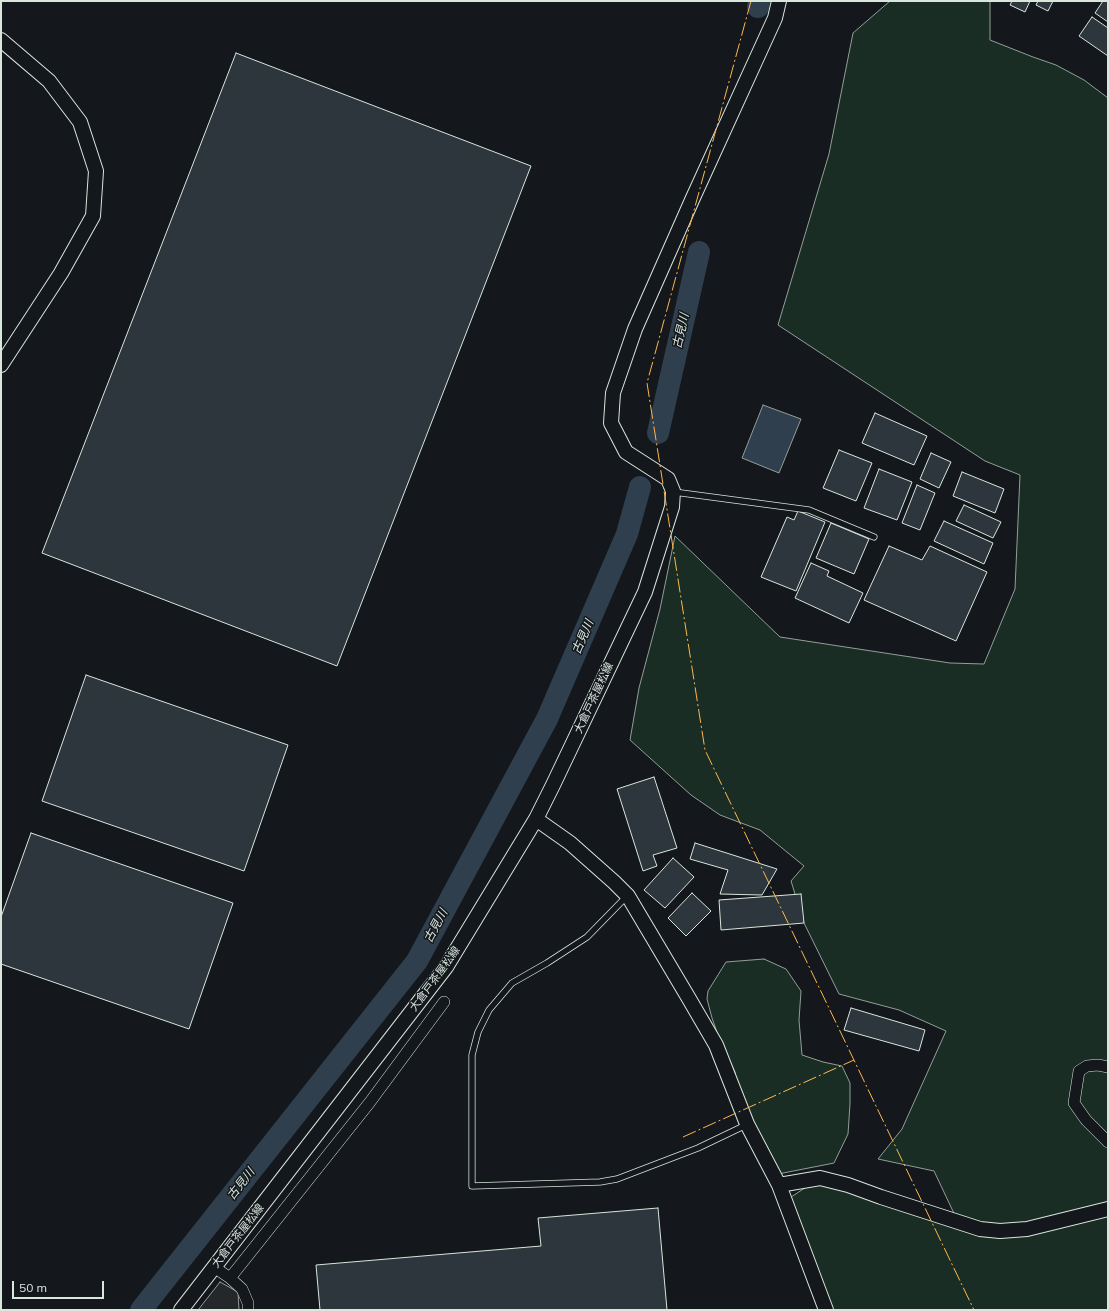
<!DOCTYPE html>
<html>
<head>
<meta charset="utf-8">
<style>
	body { margin:0 }
	#map { position:relative; width:1109px; height:1311px; overflow:hidden; background:#14181c; font-family:Mulish,sans-serif }
	canvas { display:block }
	.frame { position:absolute; inset:0; border:2px solid #d8e6dc; pointer-events:none }
	.scale { position:absolute; left:12px; top:1281px; width:92px; height:18px; box-sizing:border-box; border:2px solid #d8e6dc; border-top:0; padding-left:5px; font-size:12px; line-height:14px; white-space:nowrap; color:#d8e6dc; -webkit-text-stroke:3px #14181c; paint-order:stroke }
</style>
</head>
<body>
<div id="map">
<canvas width="1109" height="1311"></canvas>
<div class="frame"></div>
<div class="scale">50 m</div>
</div>
<script>
const g = document.querySelector('canvas').getContext('2d');
g.lineJoin = 'round';
function paint(path, color) { g.fillStyle = color; g.fill(path, 'evenodd'); }
const toPath = rows => new Path2D(rows.map(r => 'M' + r).join(''));
function trace(path, color, width, dash) { g.strokeStyle = color; g.lineWidth = width; g.lineCap = dash ? 'butt' : 'round'; g.setLineDash(dash || []); g.stroke(path); }
function label(font, color, halo, rows, align = 'center') {
  g.font = font + ' Mulish,"Noto Sans JP",sans-serif'; g.lineWidth = 3; g.setLineDash([]); g.textBaseline = 'middle'; g.strokeStyle = halo; g.fillStyle = color; for (const [text, x, y, turn = 0] of rows) {
    g.save(); g.translate(x, y); g.rotate((+turn || 0) * Math.PI / 180); g.textAlign = isNaN(turn) ? turn : align; if (halo) g.strokeText(text, 0, 0); g.fillText(text, 0, 0); g.restore();
  }
}
const green = toPath([
	[890,1,990,1,990,40,1033,57,1056,65,1084,80,1108,98,1108,1310,826,1310,785,1201,820,1178,959,1224,934,1171,878,1159,902,1129,946,1031,899,1010,839,994,804,923,791,881,804,866,760,830,720,815,691,795,630,740,639,688,660,609,675,536,780,637,950,663,984,664,1015,589,1020,475,985,461,778,325,829,154,853,33,890,1],
	[764,959,786,969,801,991,799,1020,802,1055,823,1062,842,1066,850,1083,850,1104,848,1134,834,1163,768,1176,743,1125,735,1072,719,1038,712,1018,707,999,708,991,726,962,764,959]
]);
paint(green, '#1a2d24');
trace(green, '#939e99', 1);
const parking = toPath([
	[220,1282,238,1292,239,1310,198,1310,220,1282]
]);
paint(parking, '#24282b');
trace(parking, '#939e99', 1);
const water = toPath([
	[763,405,801,419,779,473,742,458,763,405]
]);
paint(water, '#2f3f4d');
trace(water, '#939e99', 1);
trace(toPath([
	[758,7,759,1],
	[658,433,699,252],
	[141,1310,417,961,547,719,627,534,640,487]
]), '#2f3f4d', 22);
const building = toPath([
	[1012,1,1030,1,1025,12,1010,5,1012,1],
	[1038,1,1053,1,1048,11,1036,5,1038,1],
	[1103,1,1108,1,1108,22,1095,13,1103,1],
	[1092,17,1108,28,1108,56,1079,36,1092,17],
	[236,53,531,166,337,666,42,553,236,53],
	[875,413,927,436,914,465,862,443,875,413],
	[839,450,872,463,856,501,823,488,839,450],
	[931,453,951,462,939,488,920,479,931,453],
	[879,469,912,482,897,520,864,508,879,469],
	[962,472,1004,489,995,513,953,496,962,472],
	[917,485,935,493,920,530,902,523,917,485],
	[964,505,1001,522,993,538,956,521,964,505],
	[798,511,825,522,796,591,761,577,787,517,794,520,798,511],
	[944,521,993,543,984,564,934,541,944,521],
	[831,523,869,539,854,574,816,558,831,523],
	[889,546,922,560,930,546,987,572,956,641,864,600,889,546],
	[811,563,829,571,827,576,863,593,849,623,795,598,811,563],
	[86,675,288,745,244,871,42,801,86,675],
	[654,777,677,848,653,855,657,866,643,871,617,789,654,777],
	[31,833,233,903,189,1029,1,964,1,917,31,833],
	[695,843,777,869,762,895,720,894,728,870,690,859,695,843],
	[673,858,694,877,665,908,644,890,673,858],
	[692,893,711,911,686,936,668,918,692,893],
	[801,894,804,923,721,930,719,900,801,894],
	[851,1008,925,1030,919,1051,844,1030,851,1008],
	[658,1208,667,1310,320,1310,316,1265,541,1246,538,1218,658,1208]
]);
paint(building, '#2c363c');
trace(building, '#d8e6dc', 1);
const service = toPath([
	[674,492,809,510,874,537],
	[627,896,587,937,547,963,512,983,489,1010,478,1032,472,1055,472,1186,600,1182,617,1179,698,1148,746,1125]
]);
const minor = toPath([
	[1108,1067,1098,1065,1087,1066,1079,1071,1074,1103,1086,1120,1108,1142],
	[214,1267,230,1278,242,1289,248,1303,248,1310],
	[230,1278,370,1102,444,1002]
]);
const tertiary = toPath([
	[1,40,49,81,80,122,96,171,93,216,61,273,1,365],
	[536,819,570,843,614,882,628,896,688,997,716,1045,747,1124,779,1185,826,1310],
	[779,1185,820,1178,848,1185,881,1197,980,1229,1000,1231,1027,1229,1108,1209],
	[181,1310,446,967,536,819,553,785,645,592,672,507,673,491,668,479,626,452,611,423,613,393,635,329,692,200,775,18,779,1]
]);
trace(service, '#d8e6dc', 7);
trace(minor, '#d8e6dc', 12);
trace(tertiary, '#d8e6dc', 16);
trace(service, '#14181c', 5.5);
trace(minor, '#14181c', 11);
trace(tertiary, '#14181c', 14);
trace(toPath([
	[751,1,647,383,705,750,974,1310],
	[683,1137,854,1060]
]), '#ffb74d', 1, [14, 3, 2, 3]);
label('11px', '#d8e6dc', '#14181c', [
	["大倉戸茶屋松線",594,698,-65],
	["大倉戸茶屋松線",435,979,-54],
	["大倉戸茶屋松線",238,1236,-52]
]);
label('italic 12px', '#d8e6dc', '#14181c', [
	["古見川",681,331,-77],
	["古見川",583,637,-67],
	["古見川",436,926,-62],
	["古見川",241,1184,-52]
]);
</script>
</body>
</html>
